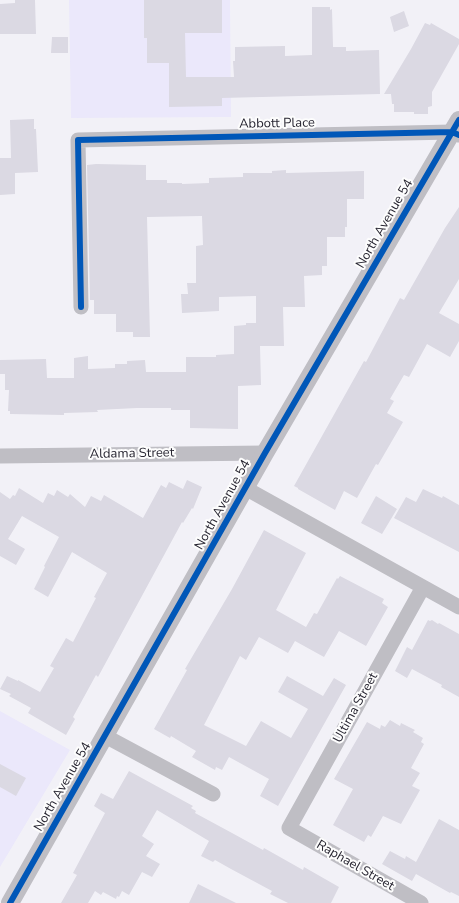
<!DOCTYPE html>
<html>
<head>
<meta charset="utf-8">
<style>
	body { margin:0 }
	canvas { display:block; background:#f2f1f7 }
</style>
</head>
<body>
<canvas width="459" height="903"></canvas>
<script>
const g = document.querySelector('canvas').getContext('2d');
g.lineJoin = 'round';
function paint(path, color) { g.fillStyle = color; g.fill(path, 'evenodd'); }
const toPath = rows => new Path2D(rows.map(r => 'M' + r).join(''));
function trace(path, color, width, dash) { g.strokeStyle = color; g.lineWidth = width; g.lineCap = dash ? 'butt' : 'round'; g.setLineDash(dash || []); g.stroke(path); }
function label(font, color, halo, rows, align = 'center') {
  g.font = font + ' "Nunito Sans",sans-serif'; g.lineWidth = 4; g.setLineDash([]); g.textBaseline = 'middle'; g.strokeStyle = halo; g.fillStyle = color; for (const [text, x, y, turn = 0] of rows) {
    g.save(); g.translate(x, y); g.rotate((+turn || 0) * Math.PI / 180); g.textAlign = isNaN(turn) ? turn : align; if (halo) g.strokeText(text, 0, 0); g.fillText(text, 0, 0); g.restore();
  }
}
paint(toPath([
	[69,0,230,0,231,117,71,118],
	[0,711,70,750,0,867]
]), '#ebe8fb');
paint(toPath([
	[15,0,35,0,36,34,0,34,0,4,15,3],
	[144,0,222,0,222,33,185,33,186,77,234,77,233,61,235,61,235,47,285,46,285,56,312,55,312,7,330,7,330,10,332,9,333,47,346,47,346,51,379,50,380,94,222,98,222,106,169,107,169,63,147,63,147,38,144,38],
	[404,11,409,26,394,32,390,17],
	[425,23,430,25,431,23,459,39,459,44,432,92,432,106,428,107,428,114,414,114,414,112,394,112,394,104,392,104,391,94,384,94,411,49],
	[52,37,68,37,68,53,51,53],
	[34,119,34,129,36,129,38,172,15,173,15,194,0,195,0,158,11,158,10,120],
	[96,164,146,165,146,180,167,180,167,183,182,183,182,184,209,183,209,178,243,177,243,173,272,173,272,171,286,170,286,173,364,171,364,199,347,199,347,227,345,227,345,237,327,237,327,266,322,266,322,275,304,276,305,307,283,307,284,346,260,346,261,385,238,386,238,429,190,428,190,410,171,410,171,408,137,408,97,410,98,412,64,413,64,415,10,414,10,411,8,411,9,390,5,390,5,374,0,374,0,360,46,359,47,378,74,378,74,358,88,356,88,369,115,368,115,364,127,364,127,361,145,360,146,372,186,372,186,357,216,357,216,355,234,354,234,326,246,325,246,323,256,323,256,296,219,297,219,311,182,313,181,294,188,294,187,283,196,283,196,246,203,245,202,216,147,217,150,337,133,337,133,332,116,332,116,314,94,314,94,300,90,300,87,165],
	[459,207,459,279,439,313,459,324,459,341,450,357,427,344,409,377,404,375,390,399,394,401,387,413,403,422,378,465,376,464,357,498,344,491,335,510,298,489,298,488,294,486,364,361,366,362,400,298,404,300,445,228],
	[187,480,202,487,193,509,192,508,183,523,182,522,98,677,96,675,73,717,75,719,66,735,28,713,31,708,9,696,11,694,0,689,7,676,18,681,18,680,40,692,54,668,50,666,66,638,73,642,96,598,94,597,107,573,72,552,48,597,34,589,45,567,44,566,59,537,22,516,8,539,25,549,16,565,0,556,0,492,10,499,13,495,15,496,19,488,43,503,48,493,54,496,57,490,68,497,70,494,85,507,91,496,101,501,104,495,143,518,161,485,166,488,169,482,183,489],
	[423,489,442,498,443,496,459,505,459,552,394,518,406,497,416,502],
	[376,496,397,509,382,534,361,523],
	[264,530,306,553,276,610,306,627,314,613,317,614,337,578,338,579,340,576,384,599,382,603,388,607,366,646,339,631,324,657,295,641,288,653,259,637,246,660,240,656,204,725,246,746,261,721,291,738,308,709,278,692,287,676,323,696,334,678,346,685,278,806,260,796,269,779,229,757,222,770,216,767,215,770,192,757,196,751,171,736,170,738,154,729,187,670,185,669,232,589],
	[428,620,430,621,432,620,438,624,439,623,459,634,459,697,441,687,442,685,412,669,407,678,395,671,407,647,412,650],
	[390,720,400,726,401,723,415,730,413,732,423,738,421,742,424,744,411,768,420,773,412,786,420,790,401,824,383,816,371,837,368,835,364,842,333,825,353,789,334,779,367,722,380,729,381,725,385,727],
	[0,764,26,778,16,796,0,787],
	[129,771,193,806,191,808,196,811,195,813,232,833,263,850,264,848,303,870,304,867,339,887,331,903,288,903,270,894,272,891,231,869,215,860,213,862,201,856,209,841,157,810,142,836,154,844,146,856,160,864,152,877,142,872,129,895,122,891,119,897,117,896,116,899,103,892,101,895,95,891,88,903,61,903,77,875,73,873,105,813,94,806,101,793,113,799],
	[439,819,459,830,459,896,451,892,450,893,416,874,412,881,382,864,390,851,405,859,406,856,416,862],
	[198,884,236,903,189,903]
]), '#dbd9e3');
trace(toPath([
	[81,307,78,140,452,132,459,135],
	[0,456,265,453],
	[245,488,459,607],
	[105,736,213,794],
	[421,903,289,828,423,587]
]), '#bfbec4', 15);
trace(toPath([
	[10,903,265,453,459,120]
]), '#bfbec4', 18);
trace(toPath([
	[81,307,78,140,452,132,459,135],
	[10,903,265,453,459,120]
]), '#0057b8', 6);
label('13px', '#272531', '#fdfdfd', [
	["Abbott Place",277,124,-1],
	["North Avenue 54",385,224,-60],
	["Aldama Street",132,454,-1],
	["North Avenue 54",223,505,-61],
	["Ultima Street",356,708,-61],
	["North Avenue 54",63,787,-60],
	["Raphael Street",355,866,30]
]);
</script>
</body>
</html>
